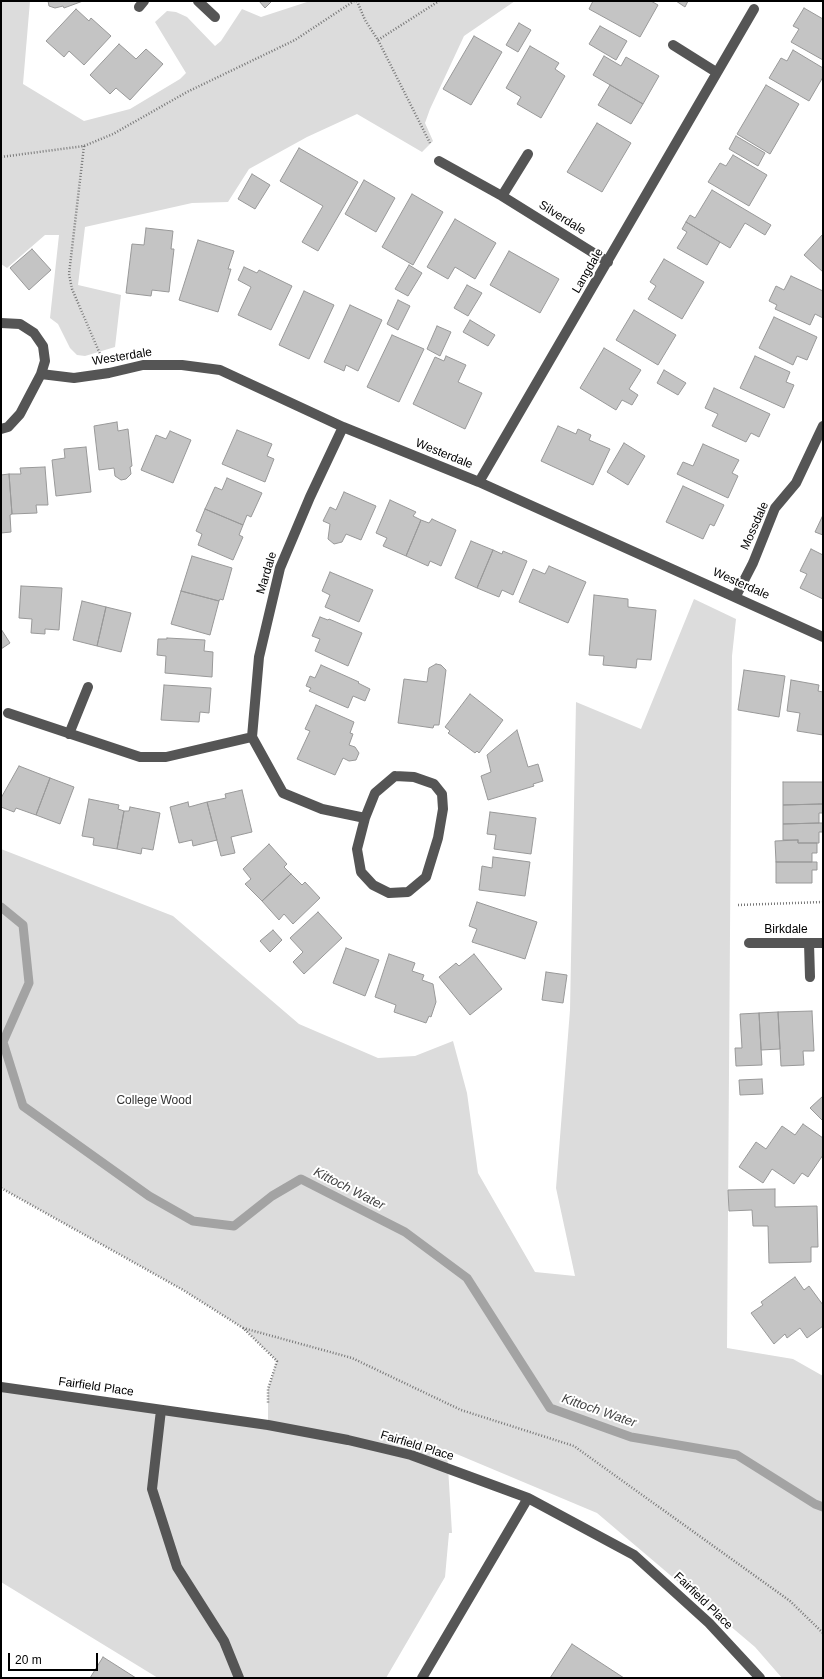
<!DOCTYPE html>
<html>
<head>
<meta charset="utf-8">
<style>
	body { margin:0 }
	#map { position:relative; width:824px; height:1679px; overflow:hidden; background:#fff; font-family:Arial,sans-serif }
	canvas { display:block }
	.frame { position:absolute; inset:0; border:2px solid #000; pointer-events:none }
	.scale { position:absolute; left:8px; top:1653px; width:90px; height:18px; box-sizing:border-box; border:2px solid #000; border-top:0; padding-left:5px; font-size:12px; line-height:14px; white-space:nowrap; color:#000; -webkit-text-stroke:3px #fff; paint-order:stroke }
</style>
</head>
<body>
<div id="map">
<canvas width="824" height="1679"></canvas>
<div class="frame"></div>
<div class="scale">20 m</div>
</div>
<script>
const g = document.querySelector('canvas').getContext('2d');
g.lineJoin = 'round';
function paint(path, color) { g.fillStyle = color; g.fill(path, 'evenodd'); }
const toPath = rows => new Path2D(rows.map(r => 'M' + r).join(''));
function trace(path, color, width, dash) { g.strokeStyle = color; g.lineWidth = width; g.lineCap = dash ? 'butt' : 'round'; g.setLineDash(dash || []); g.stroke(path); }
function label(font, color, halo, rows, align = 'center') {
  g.font = font + ' Arial,sans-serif'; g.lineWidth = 4; g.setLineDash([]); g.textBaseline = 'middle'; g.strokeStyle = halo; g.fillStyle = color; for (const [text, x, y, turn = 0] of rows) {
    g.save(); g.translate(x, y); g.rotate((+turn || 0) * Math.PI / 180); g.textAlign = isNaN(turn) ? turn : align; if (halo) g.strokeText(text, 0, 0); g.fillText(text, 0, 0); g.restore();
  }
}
paint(toPath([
	[1,1,30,1,23,84,84,121,130,109,180,79,186,73,155,22,167,11,176,12,187,17,215,46,221,41,242,9,261,17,310,1,515,1,464,36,430,109,425,123,433,141,422,152,357,114,307,137,249,169,228,202,192,203,85,227,78,285,121,295,115,347,85,356,77,355,70,348,58,324,50,318,59,235,45,235,7,268,1,264],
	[694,599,736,619,732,656,727,1348,793,1359,823,1376,823,1678,782,1678,755,1647,597,1513,447,1450,452,1533,449,1533,445,1577,386,1678,158,1678,1,1582,1,1387,268,1425,268,1389,277,1361,243,1328,183,1290,1,1188,1,849,173,916,299,1024,378,1058,415,1056,453,1041,467,1093,478,1173,535,1272,575,1276,556,1188,570,1010,576,702,641,729]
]), '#dcdcdc');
trace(toPath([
	[1,907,23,925,29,983,3,1042,23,1106,149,1196,193,1221,234,1226,272,1196,301,1179,405,1232,467,1278,550,1408,631,1437,737,1455,815,1504,823,1507]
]), '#a3a3a3', 9);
const building = toPath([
	[48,1,83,1,64,8,63,6,55,8,49,6,48,1],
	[259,1,272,1,265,8,259,1],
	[593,1,651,1,658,5,640,37,589,9,593,1],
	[676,1,688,1,685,7,676,1],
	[804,8,823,19,823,60,791,42,799,29,793,26,804,8],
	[76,9,89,21,91,18,111,36,84,65,69,51,64,57,46,41,76,9],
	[519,23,531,30,518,52,506,45,519,23],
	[600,26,627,41,616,60,589,44,600,26],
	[474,36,502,52,471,105,443,89,474,36],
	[119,44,136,59,146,49,163,64,130,100,116,88,110,94,90,75,119,44],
	[530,46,559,63,555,69,565,76,541,118,517,104,521,97,506,88,530,46],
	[793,50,823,68,823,77,809,101,769,78,781,58,787,61,793,50],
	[604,56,621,66,626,57,659,76,643,104,593,75,604,56],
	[610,85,643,104,631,124,598,105,610,85],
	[766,85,799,104,770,154,737,134,766,85],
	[597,123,631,143,602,192,567,172,597,123],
	[736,136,765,153,758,166,729,149,736,136],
	[299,148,358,182,318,251,302,242,323,206,280,181,299,148],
	[733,155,767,175,749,206,708,182,720,163,726,166,733,155],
	[252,174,270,185,255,209,238,199,252,174],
	[364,180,395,198,376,232,345,214,364,180],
	[712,190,771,225,765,235,745,223,730,248,686,222,690,215,695,218,712,190],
	[412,194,443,212,413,265,382,247,412,194],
	[455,219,496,243,475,279,455,267,448,279,427,267,455,219],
	[686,222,720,242,707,265,677,248,687,232,682,229,686,222],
	[146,228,173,231,171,249,174,249,169,292,152,290,151,296,126,293,132,244,144,245,146,228],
	[823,234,823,272,804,255,823,234],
	[198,240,234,251,228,269,231,269,218,312,179,300,198,240],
	[32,249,51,270,29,290,10,268,32,249],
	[509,251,559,279,540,313,490,285,509,251],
	[664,259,704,282,682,319,648,299,656,286,650,282,664,259],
	[409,265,422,273,408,296,395,289,409,265],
	[244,267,257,273,259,270,292,286,271,330,238,315,251,287,238,280,244,267],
	[791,276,823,291,823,318,815,314,810,325,775,309,777,305,769,301,776,286,784,290,791,276],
	[467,285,482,293,468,316,454,308,467,285],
	[304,291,334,305,309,359,279,345,304,291],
	[398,300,410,306,398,330,387,324,398,300],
	[350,305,382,320,358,371,346,365,344,371,324,362,350,305],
	[634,310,676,335,658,365,616,340,634,310],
	[774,317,817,337,807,360,797,356,793,365,759,348,774,317],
	[470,320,495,335,488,346,463,332,470,320],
	[437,326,451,332,440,356,427,349,437,326],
	[392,335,424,349,399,402,367,387,392,335],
	[604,348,641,370,629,389,638,395,632,405,622,400,616,410,580,388,604,348],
	[446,356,466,365,458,382,482,393,465,429,413,404,435,357,444,361,446,356],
	[755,356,790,372,786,382,794,385,784,408,740,388,755,356],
	[664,370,686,383,678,395,657,383,664,370],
	[714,388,770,414,759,437,751,433,746,442,712,426,718,414,705,408,714,388],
	[117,422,118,431,128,429,132,466,130,467,131,474,126,479,121,480,115,476,114,468,99,470,94,426,117,422],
	[558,426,576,434,578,429,591,435,589,440,610,449,593,485,541,461,558,426],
	[237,430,272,444,267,456,274,459,265,482,222,464,237,430],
	[170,431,191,440,173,483,141,470,156,435,166,439,170,431],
	[624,443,645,456,628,485,607,472,624,443],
	[703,444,739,460,732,473,738,476,728,498,677,474,683,462,693,466,703,444],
	[86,447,91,492,56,496,52,460,65,458,64,449,86,447],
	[45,467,48,505,36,505,37,513,12,514,9,474,21,474,20,468,45,467],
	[9,474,12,514,10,515,11,532,1,533,1,475,9,474],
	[227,478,262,493,251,517,247,515,243,525,205,509,215,487,222,490,227,478],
	[683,486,724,505,714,526,710,524,703,539,666,522,683,486],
	[344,492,376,506,361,540,346,534,342,542,334,544,328,539,330,524,323,521,330,507,336,510,344,492],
	[390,500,416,512,413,516,421,520,406,556,383,546,387,538,376,533,390,500],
	[205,509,243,525,239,535,243,537,233,560,198,545,202,534,196,531,205,509],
	[823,515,823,535,815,532,823,515],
	[432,519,456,530,441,566,430,561,428,566,406,556,421,520,429,523,432,519],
	[471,541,493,550,477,588,455,578,471,541],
	[811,549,823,555,823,599,800,588,807,574,800,571,811,549],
	[493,550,502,554,503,551,527,561,513,595,502,590,499,597,477,588,493,550],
	[192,556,232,568,223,600,220,599,219,601,181,591,192,556],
	[549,566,586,582,568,623,519,602,533,569,545,574,549,566],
	[330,572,373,590,359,622,325,607,330,595,322,591,330,572],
	[21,586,62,588,59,630,45,629,45,634,31,633,32,619,19,618,21,586],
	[181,591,219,601,210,635,171,624,181,591],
	[594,595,628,599,628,607,656,610,651,660,637,659,636,668,603,665,604,656,589,655,594,595],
	[82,601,106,607,97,646,73,640,82,601],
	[106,607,131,613,121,652,97,646,106,607],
	[320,617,328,620,329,619,362,633,348,666,315,651,320,639,312,636,320,617],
	[1,629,10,643,1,649,1,629],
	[167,638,205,640,204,651,213,652,212,677,165,673,166,656,157,655,158,639,167,639,167,638],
	[436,664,441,665,446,670,439,725,434,725,433,728,398,723,404,679,427,682,429,668,436,664],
	[321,665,359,682,358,683,370,689,365,701,353,696,348,708,309,691,311,688,306,686,310,676,315,678,321,665],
	[744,670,785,676,779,717,738,710,744,670],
	[791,680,819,685,818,691,823,692,823,735,797,731,800,713,787,711,791,680],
	[164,685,211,688,209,713,200,712,199,722,161,720,164,685],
	[470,694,503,720,479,753,477,751,475,753,448,733,450,731,445,727,470,694],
	[316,705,354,722,350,733,353,734,349,745,355,747,359,753,356,760,349,761,343,758,335,775,297,759,310,731,305,729,316,705],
	[517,730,528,767,538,764,543,781,533,784,534,786,488,800,481,776,491,772,487,755,517,730],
	[19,766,50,778,36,815,16,808,14,812,1,807,1,798,19,766],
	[50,778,74,787,60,824,36,815,50,778],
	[783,782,823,782,823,804,783,805,783,782],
	[242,790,252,832,231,837,235,853,221,856,207,802,226,798,225,794,242,790],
	[89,799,119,805,118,809,124,811,117,849,93,845,94,838,82,836,89,799],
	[188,802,189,807,207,802,217,840,193,846,192,840,179,843,170,807,188,802],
	[819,804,823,804,823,813,819,813,819,823,783,824,783,805,819,804],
	[130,807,160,813,153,850,142,848,141,854,117,849,124,811,129,811,130,807],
	[490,812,536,818,531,854,494,849,496,835,487,834,490,812],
	[819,823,823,823,823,832,819,832,819,843,798,843,798,840,783,840,783,824,819,823],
	[798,840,798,843,817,843,817,853,812,853,812,862,776,862,775,841,798,840],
	[269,844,287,864,284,867,291,874,262,901,245,884,251,879,243,869,269,844],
	[493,857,530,862,525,896,479,890,482,866,492,868,493,857],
	[776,862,817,862,817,870,812,870,812,883,776,883,776,862],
	[291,874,302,885,305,882,320,898,293,924,284,914,279,920,262,901,291,874],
	[477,902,537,922,525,959,472,942,477,929,469,926,477,902],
	[318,912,342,938,304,974,293,962,303,952,290,938,318,912],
	[273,930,282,940,270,952,260,941,273,930],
	[346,948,379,960,365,996,333,983,346,948],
	[389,954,415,963,412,971,424,975,422,980,433,984,436,1002,431,1017,429,1016,426,1023,394,1012,396,1005,375,997,389,954],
	[474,954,502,989,470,1015,439,977,456,963,459,966,474,954],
	[546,972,567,975,563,1003,542,1000,546,972],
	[812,1011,814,1051,803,1051,804,1065,781,1066,778,1012,812,1011],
	[778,1012,780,1049,761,1050,759,1013,778,1012],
	[759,1013,762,1065,736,1066,735,1048,742,1048,740,1014,759,1013],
	[762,1079,763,1094,740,1095,739,1080,762,1079],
	[823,1096,823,1121,810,1108,823,1096],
	[803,1124,823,1138,823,1155,808,1177,802,1173,794,1184,772,1169,763,1183,739,1167,756,1142,766,1149,782,1126,795,1135,803,1124],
	[775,1189,775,1207,817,1206,818,1247,811,1247,811,1262,769,1263,768,1226,753,1226,752,1210,729,1211,728,1190,775,1189],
	[795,1277,804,1290,809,1286,823,1305,823,1326,807,1338,800,1328,787,1338,785,1334,774,1344,751,1313,763,1305,761,1302,795,1277],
	[572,1644,624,1678,550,1678,572,1644],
	[103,1657,136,1678,90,1678,103,1657]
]);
paint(building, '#c4c4c4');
trace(building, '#999', 1);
trace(toPath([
	[357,1,365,20,378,40,430,143],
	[378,40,439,1],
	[84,146,69,274,72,289,100,354],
	[1,157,84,146,113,134,187,92,295,40,354,1],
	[738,905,823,902],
	[1,1188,183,1290,243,1328,277,1361,268,1389,268,1404],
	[243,1328,352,1358,461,1410,574,1446,790,1601,823,1633]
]), '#777', 2.5, [1, 2]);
trace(toPath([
	[198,1,215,17],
	[139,7,144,1],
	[673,45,716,72],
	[439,161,502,196,608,262],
	[502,196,528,154],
	[1,323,20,324,34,333,43,346,45,361,41,374,20,414,8,427,1,429],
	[41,374,74,378,109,373,143,365,182,365,220,370,343,427,479,482,823,637],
	[343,427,310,497,280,568,259,657,252,737,283,793,322,809,365,818],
	[479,482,754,9],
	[736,596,753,563,775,508,796,483,823,426],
	[8,713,140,757,166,757,252,737],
	[69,734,88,687],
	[395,776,414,777,434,784,442,794,443,809,438,838,426,877,408,892,389,893,373,885,361,872,357,849,365,818,375,793,395,776],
	[749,943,823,943],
	[809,943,810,977],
	[1,1387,268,1425,348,1440,411,1455,528,1498,634,1555,709,1623,760,1678],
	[161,1410,152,1489,177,1567,224,1641,239,1678],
	[422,1678,528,1498]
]), '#555', 10);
label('12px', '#000', '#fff', [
	["Silverdale",562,218,32],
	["Langdale",588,271,-60],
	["Westerdale",122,357,-9],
	["Westerdale",444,454,22],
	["Mossdale",755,526,-66],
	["Mardale",267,573,-73],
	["Westerdale",741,584,24],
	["Birkdale",786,930],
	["Fairfield Place",96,1387,8],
	["Fairfield Place",417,1446,17],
	["Fairfield Place",703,1601,44]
]);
label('12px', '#333', '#fff', [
	["College Wood",154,1101]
]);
label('italic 13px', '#444', '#fff', [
	["Kittoch Water",349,1189,27],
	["Kittoch Water",599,1411,19]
]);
</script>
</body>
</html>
